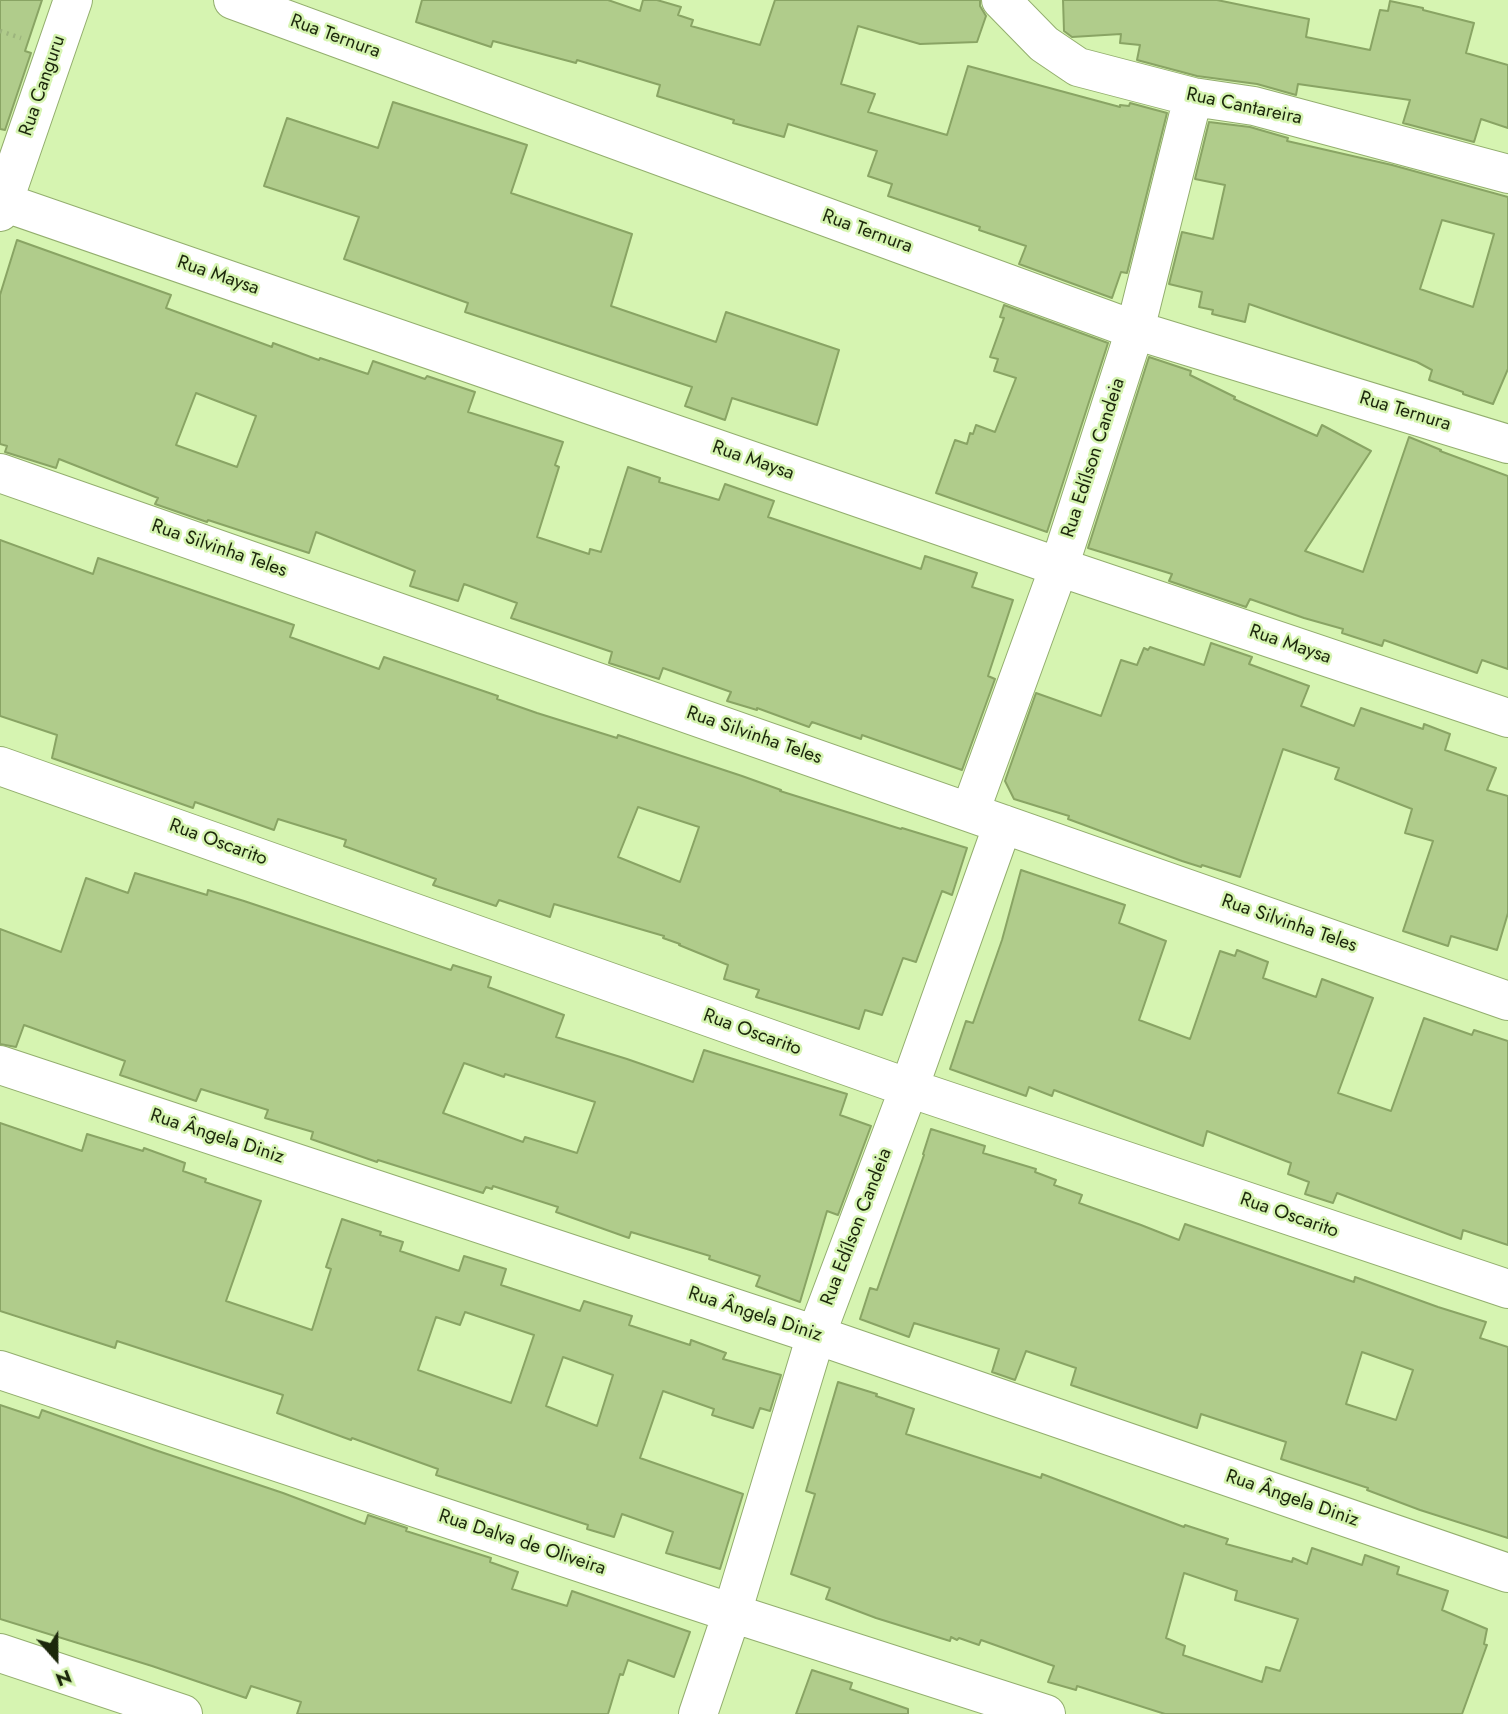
<!DOCTYPE html>
<html>
<head>
<meta charset="utf-8">
<style>
	body { margin:0 }
	#map { position:relative; width:1508px; height:1714px; overflow:hidden; background:#d6f4b1; font-family:Jost,sans-serif }
	canvas { display:block }
	.north { position:absolute; left:21px; top:1623px; width:70px; height:70px; -webkit-text-stroke:5px #d6f4b1; paint-order:stroke; rotate:159deg; font-size:19px; font-weight:700; line-height:28px; text-align:center; color:#1c270c }
	.north::after { content:''; display:block; margin:auto; width:24px; height:32px; background:#1c270c; clip-path:polygon(50% 0,100% 100%,50% 72%,0 100%) }
</style>
</head>
<body>
<div id="map">
<canvas width="1508" height="1714"></canvas>
<div class="north">N</div>
</div>
<script>
const g = document.querySelector('canvas').getContext('2d');
g.lineJoin = 'round';
function paint(path, color) { g.fillStyle = color; g.fill(path, 'evenodd'); }
const toPath = rows => new Path2D(rows.map(r => 'M' + r).join(''));
function trace(path, color, width, dash) { g.strokeStyle = color; g.lineWidth = width; g.lineCap = dash ? 'butt' : 'round'; g.setLineDash(dash || []); g.stroke(path); }
function label(font, color, halo, rows, align = 'center') {
  g.font = font + ' Jost,sans-serif'; g.lineWidth = 5; g.setLineDash([]); g.textBaseline = 'middle'; g.strokeStyle = halo; g.fillStyle = color; for (const [text, x, y, turn = 0] of rows) {
    g.save(); g.translate(x, y); g.rotate((+turn || 0) * Math.PI / 180); g.textAlign = isNaN(turn) ? turn : align; if (halo) g.strokeText(text, 0, 0); g.fillText(text, 0, 0); g.restore();
  }
}
const building = toPath([
	[0,0,42,0,25,51,31,53,5,130,0,129,0,0],
	[422,0,608,0,640,11,643,0,657,0,681,7,678,15,693,20,691,26,760,45,775,0,980,0,980,6,986,16,977,42,920,44,858,26,841,84,875,94,868,112,947,135,968,66,1120,107,1120,105,1129,106,1130,103,1167,113,1127,273,1121,272,1112,298,1019,264,1026,246,979,230,980,227,888,196,892,184,868,176,877,151,788,124,784,137,733,123,734,120,657,96,660,85,577,60,576,63,493,41,491,47,416,22,422,0],
	[1063,0,1217,0,1309,19,1306,37,1370,50,1380,10,1388,11,1390,1,1423,8,1423,10,1474,23,1466,53,1508,65,1508,128,1481,119,1474,142,1403,123,1410,100,1298,84,1296,95,1257,84,1197,76,1137,60,1140,45,1120,43,1121,34,1072,37,1064,31,1063,0],
	[393,102,527,145,511,193,632,234,611,306,716,342,726,312,839,350,817,425,732,398,725,420,685,406,692,387,465,312,468,303,344,259,359,217,264,186,287,118,378,148,393,102],
	[1209,122,1250,127,1288,138,1287,141,1392,165,1508,197,1508,369,1493,404,1463,394,1463,392,1429,380,1432,370,1417,362,1249,304,1245,322,1212,314,1213,310,1199,307,1202,292,1169,284,1182,232,1213,239,1225,185,1195,179,1209,122],
	[1442,220,1494,234,1473,307,1420,289,1442,220],
	[17,240,171,295,166,308,272,347,273,343,319,360,320,358,368,374,373,361,425,379,427,376,475,392,468,412,563,442,555,465,559,467,537,537,589,554,590,549,601,552,628,467,660,478,659,482,719,500,725,484,774,501,768,517,921,569,925,556,977,573,972,587,1013,600,988,676,995,679,962,770,862,735,861,739,812,722,809,727,757,708,757,710,727,701,731,692,663,668,659,679,609,663,612,652,511,618,517,603,464,584,458,601,410,586,415,571,316,532,309,553,208,520,207,522,155,504,158,498,59,459,56,468,5,452,7,446,0,444,0,295,17,240],
	[196,393,256,416,237,467,176,445,196,393],
	[1004,305,1108,343,1047,532,936,493,955,440,967,444,970,433,973,434,976,425,995,432,1016,378,994,371,998,359,990,357,1004,318,1000,317,1004,305],
	[1149,357,1191,371,1190,375,1235,397,1234,399,1317,436,1322,425,1371,451,1305,551,1363,572,1409,437,1441,450,1440,451,1508,476,1508,669,1482,660,1477,673,1384,640,1382,646,1342,633,1343,629,1304,618,1250,599,1246,607,1169,581,1172,574,1088,548,1149,357],
	[0,540,93,574,98,558,294,625,290,637,379,669,384,657,498,696,497,699,537,713,617,738,618,735,742,776,781,790,780,791,901,829,902,828,967,848,952,895,942,891,916,962,903,958,882,1015,865,1010,859,1029,756,997,759,990,724,979,728,965,679,945,680,944,663,938,664,936,554,904,550,917,499,900,496,906,433,885,436,879,344,846,346,840,278,819,274,830,195,802,193,808,52,758,57,735,0,716,0,540],
	[638,807,699,827,680,882,618,857,638,807],
	[1211,643,1252,657,1249,664,1309,686,1301,706,1354,726,1361,708,1423,729,1424,724,1450,734,1445,750,1496,768,1487,790,1508,796,1508,913,1497,950,1451,936,1448,946,1403,931,1433,841,1405,833,1412,809,1335,779,1339,768,1283,749,1240,877,1202,865,1201,867,1182,861,1068,819,1069,816,1014,799,1005,781,1036,693,1101,716,1121,660,1137,665,1144,648,1148,650,1150,647,1204,665,1211,643],
	[1021,870,1125,905,1119,923,1166,941,1139,1020,1190,1039,1220,951,1235,956,1237,950,1268,962,1263,978,1316,997,1322,979,1373,998,1338,1093,1391,1111,1424,1018,1472,1035,1474,1030,1508,1041,1508,1245,1463,1230,1461,1239,1337,1193,1333,1203,1305,1194,1309,1182,1288,1174,1291,1163,1207,1131,1203,1146,1054,1090,1052,1096,1029,1087,1026,1096,950,1069,966,1021,973,1023,1002,940,1021,870],
	[135,873,207,895,208,890,244,901,451,970,453,965,491,977,488,987,564,1015,556,1037,627,1059,693,1082,704,1050,847,1094,840,1115,871,1126,838,1215,827,1211,800,1302,756,1286,760,1276,709,1259,710,1256,631,1232,629,1238,556,1212,558,1207,493,1186,492,1189,486,1187,483,1193,378,1160,377,1162,311,1139,313,1132,265,1118,268,1110,201,1089,196,1101,120,1075,125,1061,24,1025,16,1047,0,1044,0,929,61,952,86,878,128,893,135,873],
	[464,1063,504,1077,505,1074,595,1102,577,1153,525,1137,523,1142,443,1113,464,1063],
	[0,1123,82,1151,87,1134,143,1151,144,1148,185,1163,183,1171,206,1179,205,1182,261,1201,226,1301,312,1330,331,1269,326,1267,342,1219,381,1232,380,1235,403,1242,400,1251,459,1271,464,1256,506,1269,501,1285,580,1311,584,1301,632,1316,629,1325,690,1345,691,1340,726,1353,723,1359,781,1375,770,1411,760,1408,753,1428,712,1415,714,1409,663,1391,640,1458,743,1494,720,1569,666,1553,673,1532,622,1514,614,1537,587,1529,588,1525,436,1475,438,1469,352,1438,351,1440,277,1413,283,1395,117,1341,115,1348,0,1311,0,1123],
	[465,1312,534,1335,511,1403,418,1370,436,1317,460,1325,465,1312],
	[563,1357,613,1375,597,1426,546,1406,563,1357],
	[931,1129,985,1146,983,1153,1036,1169,1035,1172,1056,1180,1054,1185,1082,1195,1079,1203,1141,1225,1179,1240,1185,1224,1354,1282,1355,1277,1438,1307,1486,1322,1480,1338,1508,1347,1508,1538,1420,1510,1367,1490,1368,1488,1281,1459,1286,1442,1201,1414,1197,1428,1071,1385,1076,1368,1026,1351,1015,1380,992,1372,999,1349,914,1323,909,1337,860,1319,870,1288,877,1290,924,1155,923,1154,931,1129],
	[1362,1352,1413,1370,1396,1420,1346,1404,1362,1352],
	[838,1382,877,1394,876,1396,914,1409,906,1434,1041,1478,1042,1474,1184,1527,1185,1525,1228,1539,1226,1544,1292,1562,1293,1558,1307,1564,1312,1548,1362,1565,1365,1555,1399,1567,1397,1574,1448,1591,1442,1610,1487,1629,1484,1644,1487,1645,1462,1714,1165,1714,1077,1686,1076,1690,1048,1682,1054,1666,981,1640,979,1645,959,1638,957,1640,951,1637,950,1641,876,1618,826,1599,830,1588,791,1574,815,1494,806,1491,838,1382],
	[1184,1573,1237,1591,1235,1600,1298,1619,1280,1671,1266,1667,1262,1682,1183,1655,1185,1646,1166,1638,1184,1573],
	[0,1405,39,1418,42,1410,155,1450,283,1493,365,1524,368,1515,407,1528,406,1531,491,1558,490,1562,518,1572,512,1589,567,1606,572,1591,690,1632,674,1677,628,1660,623,1675,620,1674,608,1714,297,1714,301,1702,251,1686,246,1698,152,1666,0,1619,0,1405],
	[812,1670,852,1683,850,1689,908,1709,908,1714,796,1714,812,1670]
]);
paint(building, '#b0cc8b');
trace(building, '#89a464', 2);
const minor = toPath([
	[233,0,1135,330,1508,444],
	[1001,0,1044,44,1078,67,1193,97,1254,106,1508,174],
	[0,201,1059,567,1508,718],
	[0,212,73,0],
	[0,473,1508,1001],
	[0,766,909,1088,1508,1289],
	[970,812,1059,567,1135,330,1193,97],
	[0,1065,816,1335,1508,1573],
	[0,1370,732,1613,1046,1714],
	[0,1653,183,1714],
	[698,1714,732,1613,816,1335,909,1088,1003,824]
]);
trace(minor, '#93ae6e', 40);
trace(toPath([
	[0,31,21,38]
]), '#9cb47d', 4.5, [2, 5]);
trace(minor, '#fff', 38);
label('19px', '#1c270c', '#d6f4b1', [
	["Rua Ternura",335,37,20],
	["Rua Canguru",43,86,-71],
	["Rua Cantareira",1244,107,12],
	["Rua Ternura",867,232,20],
	["Rua Maysa",218,276,19],
	["Rua Ternura",1405,412,17],
	["Rua Edílson Candeia",1094,458,-72],
	["Rua Maysa",753,461,19],
	["Rua Silvinha Teles",219,549,19],
	["Rua Maysa",1290,645,19],
	["Rua Silvinha Teles",754,736,19],
	["Rua Oscarito",218,843,20],
	["Rua Silvinha Teles",1289,924,19],
	["Rua Oscarito",752,1033,20],
	["Rua Ângela Diniz",217,1137,18],
	["Rua Oscarito",1289,1216,19],
	["Rua Edílson Candeia",857,1227,-69],
	["Rua Ângela Diniz",755,1315,18],
	["Rua Ângela Diniz",1292,1499,19],
	["Rua Dalva de Oliveira",522,1543,18]
]);
</script>
</body>
</html>
